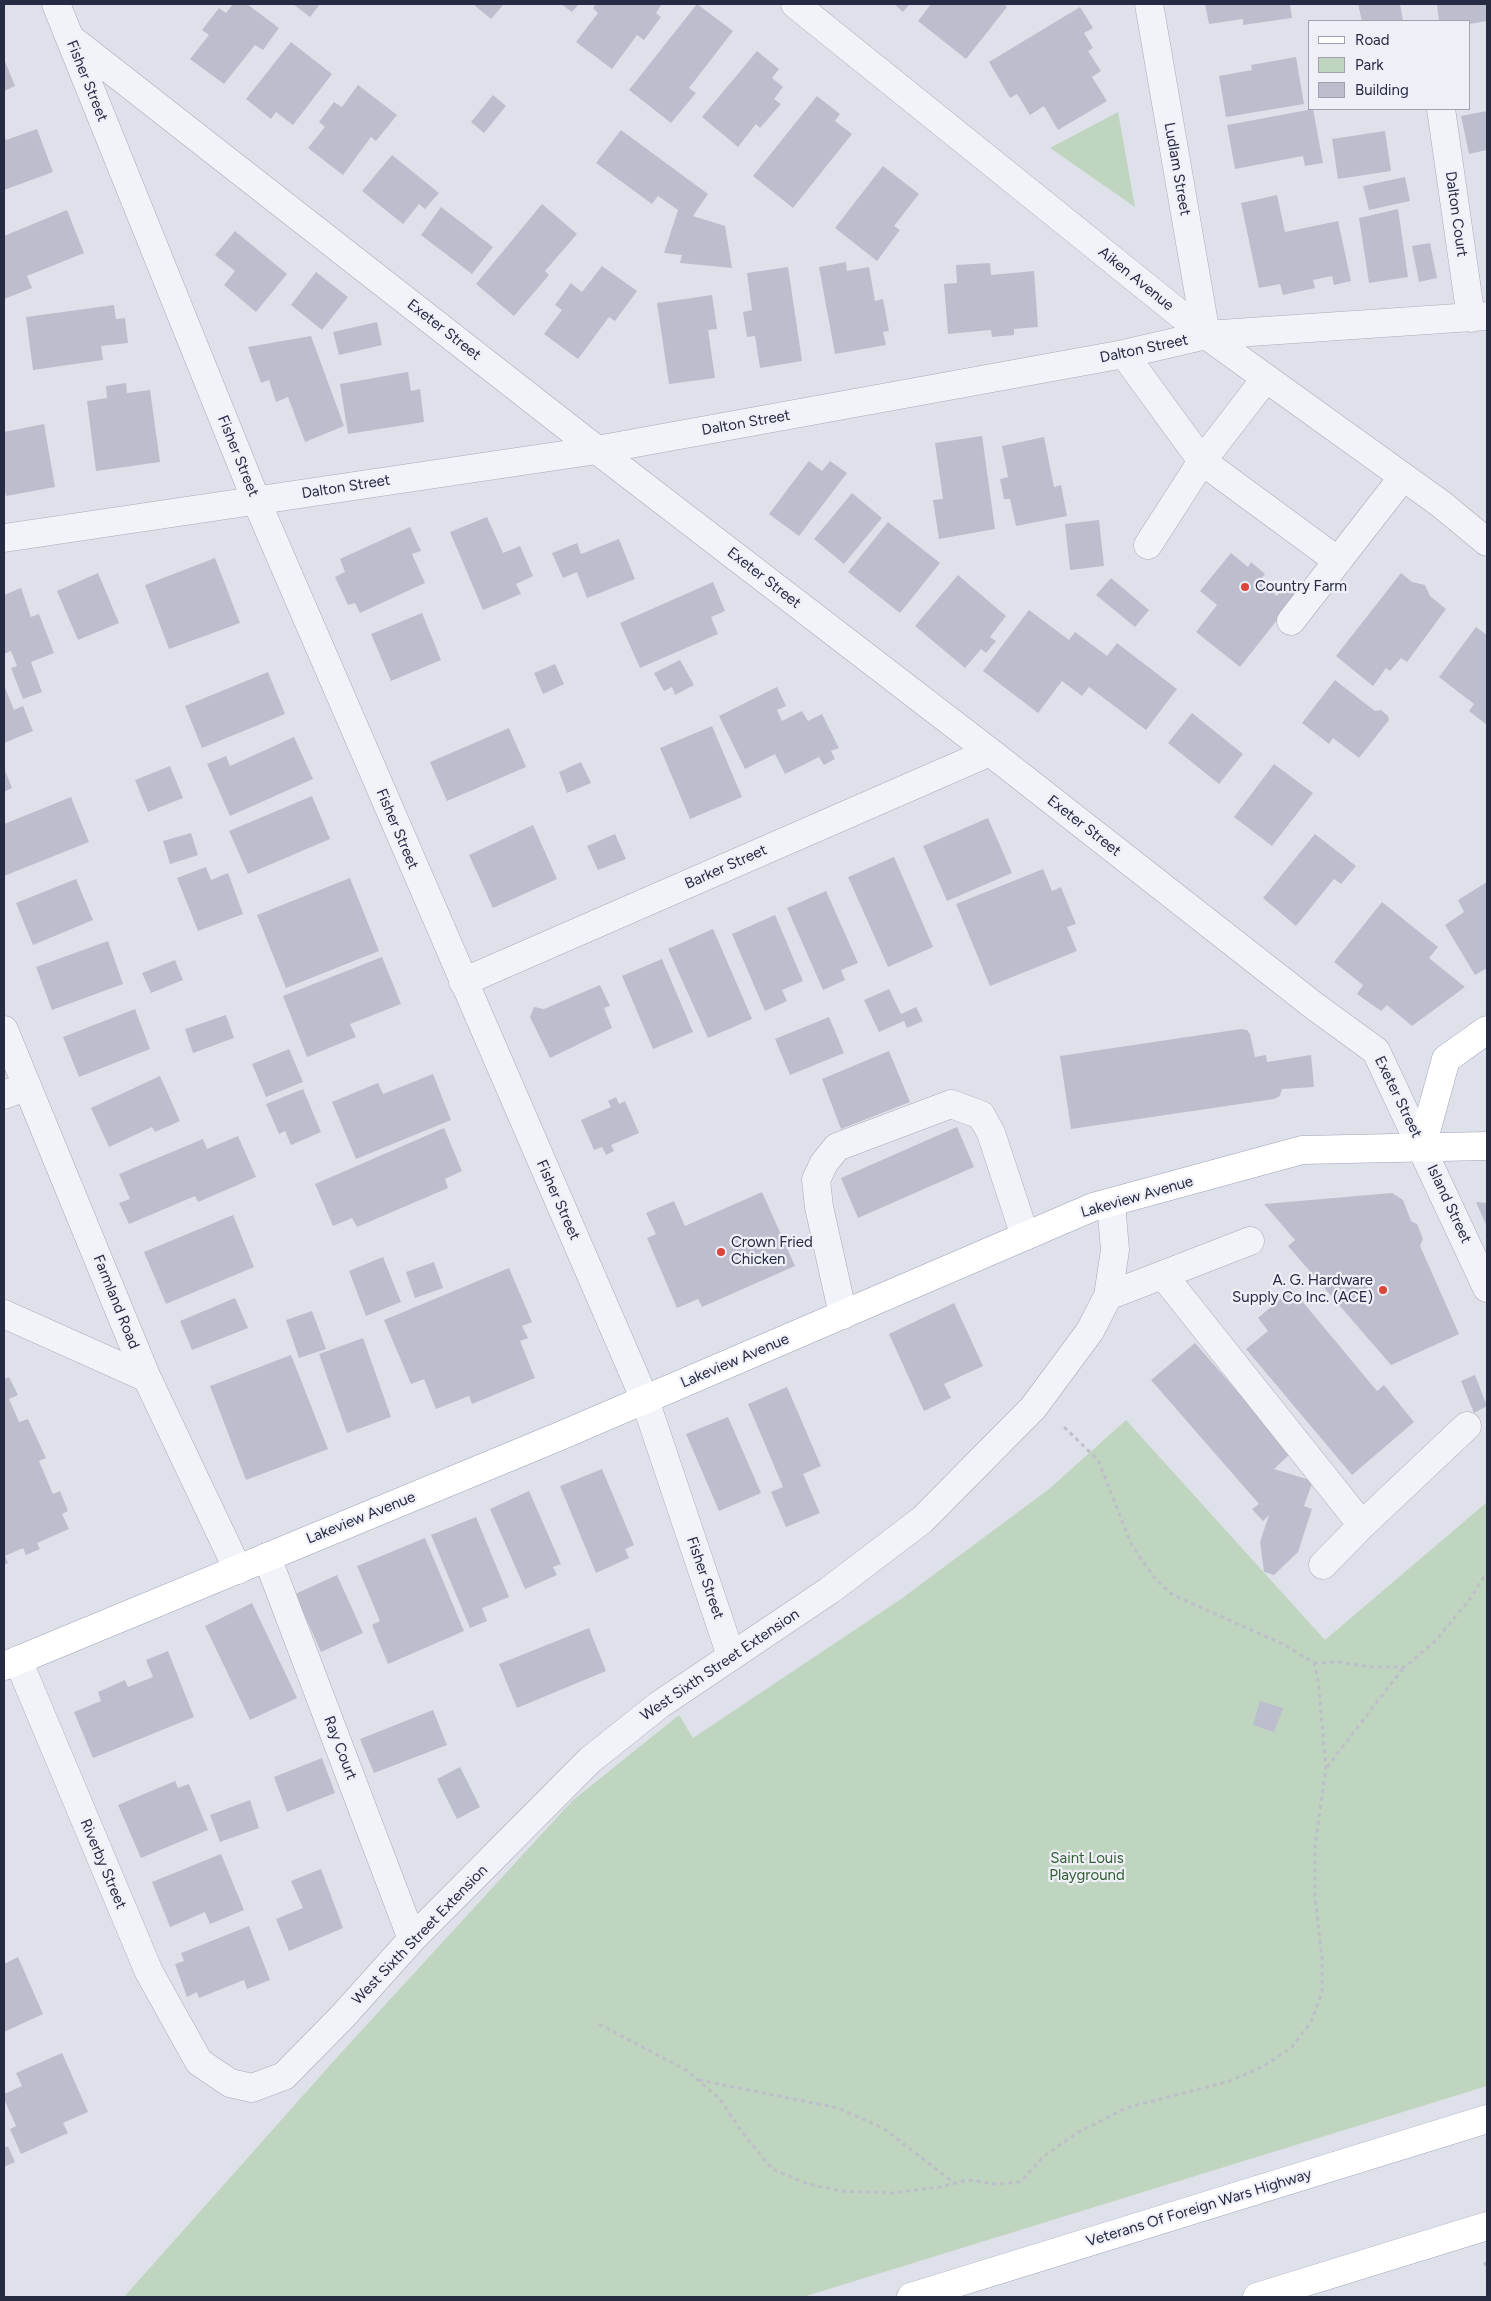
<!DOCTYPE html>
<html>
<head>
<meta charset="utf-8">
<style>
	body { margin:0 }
	#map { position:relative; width:1491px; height:2301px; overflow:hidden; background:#dfe1ea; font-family:Figtree,sans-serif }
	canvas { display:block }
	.frame { position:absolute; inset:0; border:5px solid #262a43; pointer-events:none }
	.legend { position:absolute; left:1308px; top:20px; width:162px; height:90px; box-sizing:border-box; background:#eff0f7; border:1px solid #9fa1af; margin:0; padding:6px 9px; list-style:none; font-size:15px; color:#262a43 }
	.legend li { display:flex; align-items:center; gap:10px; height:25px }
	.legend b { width:25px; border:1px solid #9fa1af }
</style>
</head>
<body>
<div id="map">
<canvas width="1491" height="2301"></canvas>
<div class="frame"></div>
<ul class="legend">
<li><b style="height:6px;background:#fff"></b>Road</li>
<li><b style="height:14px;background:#c0d5bf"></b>Park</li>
<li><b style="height:14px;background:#bcbecd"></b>Building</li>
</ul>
</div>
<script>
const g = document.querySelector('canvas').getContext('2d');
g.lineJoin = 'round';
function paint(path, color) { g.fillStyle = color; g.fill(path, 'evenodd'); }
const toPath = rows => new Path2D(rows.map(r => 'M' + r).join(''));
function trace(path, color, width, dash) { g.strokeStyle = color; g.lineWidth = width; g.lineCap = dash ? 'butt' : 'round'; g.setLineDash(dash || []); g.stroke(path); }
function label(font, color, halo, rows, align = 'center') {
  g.font = font + ' Figtree,sans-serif'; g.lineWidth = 4.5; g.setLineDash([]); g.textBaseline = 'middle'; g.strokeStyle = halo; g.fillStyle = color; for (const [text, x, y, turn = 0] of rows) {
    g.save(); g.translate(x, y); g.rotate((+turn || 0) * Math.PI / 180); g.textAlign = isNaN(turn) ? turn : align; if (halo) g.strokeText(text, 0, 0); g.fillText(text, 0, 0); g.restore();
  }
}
paint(toPath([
	[1118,112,1135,207,1050,148],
	[1126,1420,1325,1640,1487,1502,1487,2086,803,2297,124,2297,339,2055,572,1801,679,1715,693,1738,901,1599,1049,1489]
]), '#c0d5bf');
paint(toPath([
	[233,4,247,4,279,28,263,50,255,45,224,84,190,59,209,35,202,30,219,8,226,13],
	[293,4,320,4,310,17],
	[473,4,504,4,491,19],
	[561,4,579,4,572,12],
	[596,4,662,4,656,13,661,17,644,40,637,35,612,69,576,42,598,13,593,8],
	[697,4,733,31,689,88,696,93,671,123,629,90],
	[894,4,910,4,903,12],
	[931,4,1004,4,1007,7,966,59,918,21],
	[1205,4,1290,4,1292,18,1243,25,1243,19,1209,24],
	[1358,4,1400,4,1403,21,1362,21],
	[1437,4,1487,4,1487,21,1470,24,1470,21,1439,21],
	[1080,7,1093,28,1084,33,1093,48,1088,51,1101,71,1092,77,1107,101,1058,130,1044,106,1030,115,1017,94,1010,98,989,62],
	[291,42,332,74,293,125,276,112,271,119,246,99],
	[757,51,779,69,772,78,783,87,774,99,781,104,760,128,756,124,738,147,702,117],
	[1296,57,1304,104,1226,117,1219,76,1252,70,1251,65],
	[4,59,15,86,4,91],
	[358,85,397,115,376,141,371,137,343,175,308,148,325,127,319,122,334,102,342,107],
	[493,95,506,106,484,133,471,122],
	[817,96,840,114,835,121,852,134,793,208,753,176],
	[1313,109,1323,163,1305,166,1303,156,1235,169,1227,125],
	[1487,111,1487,150,1469,154,1461,116],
	[37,129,53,172,4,190,4,136,6,140],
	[621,130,708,194,693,216,725,226,732,268,680,263,682,255,664,253,678,210,658,196,652,204,596,163],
	[1385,131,1391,171,1338,179,1332,139],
	[392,155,439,193,425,209,419,204,403,224,362,191],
	[883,166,919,194,894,226,900,230,877,261,835,228],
	[1405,177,1410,201,1369,210,1363,186],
	[1277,195,1285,232,1338,221,1351,281,1334,285,1332,276,1313,280,1315,288,1283,295,1280,284,1259,288,1241,203],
	[542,204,577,234,545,271,549,275,514,316,476,284],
	[441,207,493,247,472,274,421,235],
	[1398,209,1408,277,1369,283,1359,218],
	[67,210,84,253,27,276,32,288,4,299,4,236],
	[235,231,287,274,256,312,224,285,235,271,215,255],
	[1430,243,1437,278,1419,282,1412,246],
	[846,262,847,271,869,267,875,301,883,299,889,331,883,332,886,345,835,354,819,267],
	[990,263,991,275,1034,271,1038,327,1014,329,1014,335,992,337,991,330,948,334,944,284,957,283,956,265],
	[602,266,637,291,615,321,609,317,578,359,544,334,562,310,555,305,571,283,582,292],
	[788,267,802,361,760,368,755,336,747,337,743,312,752,310,747,273],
	[316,272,348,297,322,330,291,305],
	[712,295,717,329,708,330,715,378,669,384,657,303],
	[114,305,116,319,125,318,128,343,101,346,103,360,33,370,26,317],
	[377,322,382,345,339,355,333,332],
	[311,336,344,426,305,442,288,397,276,402,269,380,261,383,248,347],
	[408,372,411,391,420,389,424,422,348,434,340,384],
	[126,383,127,393,150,390,160,462,96,471,87,401,107,398,106,386],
	[44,424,55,487,6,496,4,485,4,432],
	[982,436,995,529,939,539,933,500,943,499,935,443],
	[1044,437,1054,487,1061,485,1067,516,1016,526,1010,499,1004,499,1000,479,1008,477,1002,446],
	[809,461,822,471,830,461,847,473,799,536,769,514],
	[852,493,882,518,844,564,814,539],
	[487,517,503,553,520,546,533,576,516,584,521,594,483,610,450,532],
	[1099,520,1104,566,1070,570,1065,524],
	[888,522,940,563,900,613,848,572],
	[410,527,421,551,412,554,425,583,360,613,355,603,348,605,335,577,345,572,340,559],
	[619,539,635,579,587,598,577,572,563,578,552,553,577,543,581,554],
	[1231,553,1248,567,1251,562,1265,574,1259,581,1277,596,1285,587,1296,596,1240,667,1196,632,1217,605,1200,591],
	[215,558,240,623,169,649,145,585],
	[98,573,119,623,78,640,57,591],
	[1401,573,1412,582,1425,585,1430,596,1446,609,1407,662,1401,658,1390,671,1386,668,1373,686,1336,656],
	[958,575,1006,616,990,637,996,641,986,653,981,649,965,668,915,626],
	[1111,578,1149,610,1135,627,1096,595],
	[713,582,725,611,711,617,718,634,640,668,620,623],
	[21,588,31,617,39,614,54,653,31,662,42,692,23,699,11,668,17,666,11,651,4,654,4,595],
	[1029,610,1069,640,1075,632,1107,656,1117,643,1177,689,1146,730,1089,687,1082,696,1062,681,1038,713,983,671],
	[422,613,441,660,391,681,371,634],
	[1476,627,1487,635,1487,725,1469,711,1474,704,1439,677],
	[680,660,694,685,675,695,672,687,664,691,654,673],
	[555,664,564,684,543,694,534,673],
	[268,672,285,714,202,748,185,706],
	[1335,680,1375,711,1381,710,1388,716,1389,720,1359,758,1333,738,1329,744,1302,723],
	[4,685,14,710,23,706,33,731,4,743],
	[777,687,786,706,777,710,782,721,802,711,808,721,822,714,839,748,831,751,835,759,824,765,819,757,785,774,775,754,745,769,719,716],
	[1192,713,1243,754,1219,784,1168,743],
	[712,726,742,797,690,819,660,748],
	[509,728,526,767,447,801,430,762],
	[294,737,313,779,230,816,207,764,226,756,230,766],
	[581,762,591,783,567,793,559,772],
	[1274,764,1313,793,1272,846,1234,817],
	[170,766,183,798,148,812,135,780],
	[4,768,12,788,4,792],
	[312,796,330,839,248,874,229,831],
	[71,797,89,842,4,876,4,824],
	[988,818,1012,873,947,901,923,846],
	[533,825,557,879,493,908,469,855],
	[191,833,198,855,170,864,163,841],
	[615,834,626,859,598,870,587,846],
	[1315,834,1356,866,1341,884,1334,879,1296,926,1263,898],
	[894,857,933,947,888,967,848,877],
	[206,867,211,880,228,873,243,914,198,931,177,878],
	[1043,869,1052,891,1061,887,1076,924,1067,927,1077,951,990,986,956,904],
	[350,878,379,951,286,988,257,915],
	[76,879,93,920,33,945,16,903],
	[1487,882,1487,968,1475,975,1445,925,1464,912,1458,900],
	[826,891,858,963,841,970,845,980,823,990,787,908],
	[1382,902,1438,947,1429,958,1465,987,1412,1026,1387,1005,1381,1011,1357,994,1363,985,1334,962],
	[775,915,803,981,782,990,787,1001,765,1011,732,934],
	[713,929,752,1019,708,1038,668,949],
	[108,941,123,984,52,1010,36,967],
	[382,957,401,1004,350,1024,356,1037,307,1057,283,996],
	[662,959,693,1032,653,1049,622,976],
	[175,960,183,980,151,993,142,973],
	[600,985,610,1006,604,1008,612,1028,550,1058,530,1017,534,1007,544,1009],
	[889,989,901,1014,916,1007,923,1021,907,1028,904,1021,879,1032,864,1000],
	[135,1009,150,1049,79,1077,63,1037],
	[226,1015,234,1038,193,1053,185,1029],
	[829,1017,844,1053,790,1075,775,1039],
	[1241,1029,1247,1030,1250,1034,1255,1057,1266,1055,1267,1062,1311,1055,1314,1087,1282,1089,1280,1096,1274,1099,1071,1129,1060,1056],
	[289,1049,303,1082,266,1097,252,1064],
	[889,1051,910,1102,841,1129,822,1079],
	[433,1074,451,1120,356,1159,332,1102,378,1083,383,1094],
	[160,1076,180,1121,155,1132,152,1127,109,1147,91,1108],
	[303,1089,321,1132,291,1145,285,1131,279,1134,266,1104],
	[616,1097,619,1104,625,1101,639,1133,611,1145,614,1151,606,1155,602,1147,594,1150,581,1120,611,1107,608,1101],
	[957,1127,974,1167,858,1218,841,1178],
	[444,1128,462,1171,445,1179,448,1188,357,1227,352,1218,333,1226,315,1184],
	[238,1136,256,1177,198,1202,195,1196,129,1224,119,1203,130,1199,119,1174,203,1139,207,1149],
	[762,1192,795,1266,702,1307,698,1299,677,1308,647,1238,656,1234,646,1213,674,1201,685,1226],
	[1392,1193,1403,1200,1411,1221,1417,1224,1423,1239,1420,1246,1459,1334,1391,1365,1288,1246,1295,1240,1264,1204],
	[1476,1202,1487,1203,1487,1227],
	[233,1215,254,1267,166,1304,144,1252],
	[383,1257,401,1302,366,1316,349,1271],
	[434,1262,443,1288,415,1298,406,1272],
	[509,1268,532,1322,522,1326,528,1338,520,1341,535,1378,472,1404,469,1396,436,1409,424,1379,411,1384,384,1320],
	[1292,1289,1377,1391,1384,1385,1414,1422,1352,1475,1246,1349,1268,1331,1258,1318],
	[235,1298,248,1328,192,1350,180,1321],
	[954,1303,983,1366,944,1384,951,1398,924,1411,889,1334],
	[312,1311,326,1349,299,1358,286,1320],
	[363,1338,391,1417,347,1433,319,1354],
	[1195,1343,1291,1453,1274,1469,1313,1481,1304,1506,1312,1509,1298,1552,1274,1575,1264,1572,1260,1542,1269,1515,1263,1521,1252,1509,1259,1504,1151,1380],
	[291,1355,328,1449,246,1480,210,1386],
	[1475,1375,1487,1406,1474,1413,1461,1381],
	[9,1377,18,1395,9,1399,19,1422,28,1419,46,1458,39,1461,53,1494,60,1491,68,1511,62,1514,69,1529,37,1543,40,1549,26,1555,23,1548,5,1556,8,1563,4,1565,4,1379],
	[787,1387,821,1466,803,1474,820,1513,786,1527,771,1492,783,1487,748,1404],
	[728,1417,761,1493,719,1511,686,1434],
	[602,1469,634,1545,625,1549,629,1558,596,1573,560,1486],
	[529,1491,561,1564,553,1567,557,1575,525,1589,490,1509],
	[476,1517,509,1597,482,1608,487,1621,470,1628,431,1535],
	[425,1538,464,1631,388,1664,372,1625,380,1621,357,1566],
	[337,1575,363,1633,321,1652,295,1594],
	[252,1603,297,1698,250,1720,205,1626],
	[589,1628,606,1671,517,1708,499,1664],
	[168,1651,194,1717,93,1758,74,1712,101,1701,98,1692,125,1680,128,1687,153,1677,146,1660],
	[1260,1701,1283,1708,1274,1732,1253,1725],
	[433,1710,447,1745,374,1773,360,1739],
	[322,1758,335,1793,287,1812,274,1777],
	[460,1767,480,1807,457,1819,437,1779],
	[175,1781,178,1788,189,1784,208,1830,141,1858,118,1805],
	[250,1800,259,1828,220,1842,210,1815],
	[221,1854,244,1910,210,1924,205,1912,170,1927,152,1882],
	[321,1869,343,1928,289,1951,276,1919,303,1908,291,1881],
	[249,1926,270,1980,247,1989,244,1980,199,1998,197,1992,187,1997,175,1964,184,1961,181,1953],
	[18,1957,43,2014,4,2032,4,1964],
	[62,2053,88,2112,63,2123,68,2133,21,2154,10,2129,16,2126,4,2099,4,2094,22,2086,16,2073],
	[8,2146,15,2162,4,2167,4,2148]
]), '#bcbecd');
const minor = toPath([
	[56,4,256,500,645,1400,731,1656],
	[795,4,1206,335,1441,504,1487,542],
	[1149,4,1206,335],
	[70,38,597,450,990,752,1313,1005,1376,1051,1487,1288],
	[1441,109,1471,318],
	[1124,354,1202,461,1338,561],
	[4,538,597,450,1124,354,1206,335,1487,316],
	[1148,545,1202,461,1266,378],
	[1291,621,1403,477],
	[463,982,990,752],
	[4,1030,147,1378,238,1570],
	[4,1095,27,1086],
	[1163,1275,1362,1525,1467,1426],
	[1108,1296,1250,1241],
	[4,1314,147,1378],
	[843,1315,819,1207,816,1180,824,1163,837,1147,951,1104,981,1115,991,1133,1025,1236],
	[267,1557,412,1939],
	[1323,1565,1362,1525],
	[18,1660,149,1972,199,2062,230,2083,252,2088,284,2076,343,2016,412,1939,590,1760,659,1705,830,1590,922,1520,1033,1408,1090,1331,1108,1296,1115,1250,1111,1203]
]);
const major = toPath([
	[1422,1146,1446,1059,1487,1030],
	[4,1666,560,1436,1093,1207,1302,1150,1487,1146],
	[911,2297,1487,2119],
	[1257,2297,1487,2226]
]);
trace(minor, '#a8aab8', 29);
trace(major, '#9da1b7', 29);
trace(toPath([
	[1314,1663,1338,1662,1371,1667,1405,1667,1435,1641,1470,1599,1487,1572],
	[1327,1767,1404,1667],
	[599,2024,686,2070,719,2098,742,2132,772,2169,808,2184,842,2191,892,2193,940,2187,968,2180,996,2184,1020,2182,1044,2156,1077,2133,1126,2108,1230,2081,1264,2066,1291,2048,1311,2022,1322,1992,1322,1959,1315,1897,1315,1846,1326,1767,1318,1680,1314,1663,1285,1645,1173,1595,1156,1580,1132,1546,1098,1460,1062,1425],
	[699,2080,838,2108,883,2128,954,2183],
	[1485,2262,1487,2271]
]), '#bdbfc9', 3, [4, 4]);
trace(minor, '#f2f3f8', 28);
trace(major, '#fff', 28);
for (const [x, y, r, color] of [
	[1245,587,5,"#dc4537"],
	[721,1252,5,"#dc4537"],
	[1383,1290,5,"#dc4537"]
]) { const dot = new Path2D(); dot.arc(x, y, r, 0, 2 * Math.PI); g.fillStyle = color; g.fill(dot); trace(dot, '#eff0f7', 2); }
label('15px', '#262a43', '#eff0f7', [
	["Fisher Street",87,81,68],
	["Ludlam Street",1177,169,80],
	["Dalton Court",1456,214,82],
	["Aiken Avenue",1136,279,39],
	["Exeter Street",444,330,38],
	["Dalton Street",1144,349,-12],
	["Dalton Street",746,423,-10],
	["Fisher Street",238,456,68],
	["Dalton Street",346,487,-9],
	["Exeter Street",764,578,38],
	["Exeter Street",1084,826,38],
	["Fisher Street",397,829,67],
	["Barker Street",726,867,-24],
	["Exeter Street",1398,1097,64],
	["Lakeview Avenue",1137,1197,-16],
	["Fisher Street",558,1200,66],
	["Island Street",1449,1204,65],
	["Farmland Road",116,1302,68],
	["Lakeview Avenue",735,1361,-23],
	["Lakeview Avenue",361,1518,-22],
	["Fisher Street",705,1578,71],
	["West Sixth Street Extension",720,1665,-34],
	["Ray Court",340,1748,69],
	["Riverby Street",103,1864,67],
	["West Sixth Street Extension",420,1935,-46],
	["Veterans Of Foreign Wars Highway",1199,2208,-17]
]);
label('15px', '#262a43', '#eff0f7', [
	["Country Farm",1255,587],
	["Crown Fried",731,1243],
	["Chicken",731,1260],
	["A. G. Hardware",1373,1281,"right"],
	["Supply Co Inc. (ACE)",1373,1298,"right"]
], 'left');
label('15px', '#326034', '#eff0f7', [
	["Saint Louis",1087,1859],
	["Playground",1087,1876]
]);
</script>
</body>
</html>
